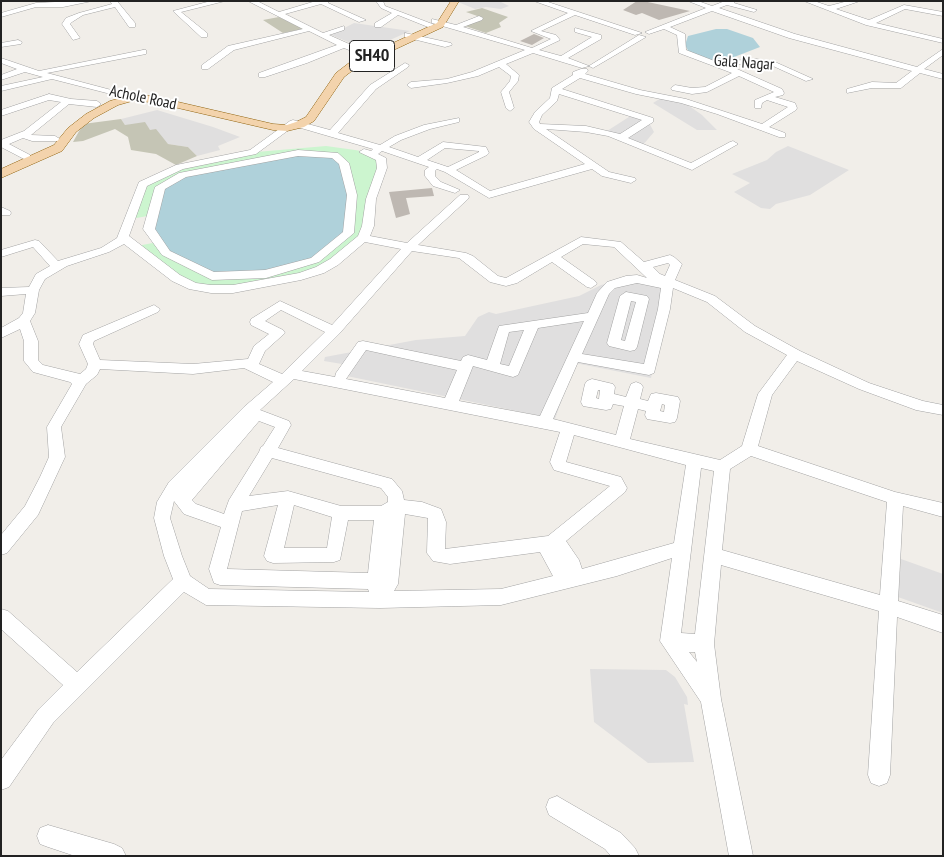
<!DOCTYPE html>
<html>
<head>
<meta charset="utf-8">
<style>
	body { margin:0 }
	#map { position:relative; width:944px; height:857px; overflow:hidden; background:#f1eee9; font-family:"PT Sans Narrow",sans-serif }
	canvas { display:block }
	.frame { position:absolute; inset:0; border:2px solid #222; pointer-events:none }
</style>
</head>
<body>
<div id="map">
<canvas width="944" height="857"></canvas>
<div class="frame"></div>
</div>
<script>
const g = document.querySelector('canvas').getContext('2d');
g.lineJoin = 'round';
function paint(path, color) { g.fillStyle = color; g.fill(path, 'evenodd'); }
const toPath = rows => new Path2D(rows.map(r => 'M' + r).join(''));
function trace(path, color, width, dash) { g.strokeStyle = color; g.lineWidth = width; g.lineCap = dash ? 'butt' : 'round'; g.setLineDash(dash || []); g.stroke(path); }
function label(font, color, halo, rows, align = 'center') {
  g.font = font + ' "PT Sans Narrow",sans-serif'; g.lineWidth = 4; g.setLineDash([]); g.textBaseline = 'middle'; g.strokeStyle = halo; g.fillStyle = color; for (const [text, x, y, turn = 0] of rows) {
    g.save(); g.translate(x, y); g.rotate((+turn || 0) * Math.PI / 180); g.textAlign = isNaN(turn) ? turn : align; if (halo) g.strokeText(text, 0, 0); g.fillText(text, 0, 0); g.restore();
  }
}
paint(toPath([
	[499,1,509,6,501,9,486,7,475,9,458,2],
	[354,23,410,31,368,50,331,35],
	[661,98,685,103,702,115,717,130,697,130,653,103],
	[157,110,213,127,240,137,218,146,220,150,197,156,188,147,168,144,150,130,125,125,121,119],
	[632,115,648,121,654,132,642,146,607,131],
	[788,146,849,170,810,195,776,204,770,209,761,208,734,192,750,183,732,174,767,160,776,152],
	[630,278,669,285,651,378,575,363,555,419,337,374,342,364,324,361,325,357,416,340,465,336,478,317,489,312,496,314,579,296,601,285],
	[901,559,943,574,943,613,898,597],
	[590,669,666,670,675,677,687,697,688,705,684,704,694,762,648,763,594,722]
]), '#e0dfdf');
paint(toPath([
	[482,8,508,17,499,23,501,27,486,33,465,26,483,18,466,12],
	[279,17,303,29,283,33,263,20],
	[121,119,125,125,145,122,150,130,156,129,168,144,188,147,197,156,176,165,156,154,131,150,128,137,115,129,83,141,73,142,83,124]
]), '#c5c5b5');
paint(toPath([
	[326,146,355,150,372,153,381,158,363,238,320,270,233,289,193,286,137,246,158,242,153,215,131,219,143,184,159,175,245,153]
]), '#ccf5cf');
paint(toPath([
	[716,29,727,29,753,38,760,47,729,59,713,61,690,54,685,45,688,36],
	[298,153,335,156,344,163,352,195,348,233,315,260,266,274,212,276,166,253,149,229,160,187,183,175]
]), '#afd1da');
paint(toPath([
	[637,1,643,1,690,11,659,20,642,13,636,15,623,10],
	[534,34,544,38,532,45,520,41],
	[432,188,434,196,406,198,410,214,396,218,389,192]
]), '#beb8b2');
const minor = toPath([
	[74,1,92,1,63,7,36,7,1,17,1,13,36,3,74,1],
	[110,1,117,1,135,23,135,27,129,27,115,7,83,15,72,22,70,24,80,38,73,40,62,24,66,18,79,13,112,4,110,1],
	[211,1,225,1,181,12,207,33,207,37,201,37,173,11,211,1],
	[248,1,257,1,279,12,316,1,329,1,328,3,366,20,359,22,321,4,285,14,323,33,344,26,344,30,329,35,376,56,369,58,344,48,307,63,265,77,259,77,259,73,337,45,309,31,234,50,208,69,202,69,202,65,228,46,303,29,248,1],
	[376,1,383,1,385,6,435,25,428,27,398,15,381,27,375,27,375,23,392,13,381,8,376,1],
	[534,1,545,1,642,33,635,35,575,15,541,31,556,35,560,40,539,50,561,56,592,37,575,32,575,28,601,35,601,39,568,58,589,66,639,35,646,37,593,68,589,66,582,68,533,53,506,64,519,75,518,81,509,92,514,108,510,111,506,108,501,92,510,81,511,76,499,67,478,76,447,83,411,88,407,85,411,82,447,79,472,72,525,50,432,23,432,19,456,25,479,16,483,18,482,20,463,27,532,48,551,39,531,31,568,13,534,1],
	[688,1,698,1,712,6,725,1,735,1,734,3,757,10,754,12,727,5,719,8,795,34,917,67,943,49,943,55,924,69,943,74,943,79,920,73,901,88,872,88,847,93,847,89,872,82,896,83,912,71,789,38,712,11,670,27,685,34,686,50,717,62,756,59,775,62,813,79,806,81,773,66,756,63,728,65,782,89,784,93,783,95,775,97,795,103,797,108,796,110,769,127,785,133,785,137,779,137,717,114,681,103,636,94,580,78,562,89,653,118,653,122,628,138,691,163,730,142,733,141,738,144,692,170,608,136,586,132,546,129,609,172,635,178,636,180,631,183,602,176,592,169,489,198,445,172,437,169,435,171,435,176,441,182,460,190,455,193,433,186,425,176,425,170,429,167,382,151,378,154,386,158,387,168,376,199,374,226,370,236,407,243,460,195,468,195,469,197,468,199,418,245,466,253,473,256,498,276,506,278,581,237,621,242,644,262,670,255,674,257,682,264,675,280,715,296,755,326,800,351,869,383,923,401,943,405,943,415,916,410,859,389,797,361,772,395,758,446,895,492,943,503,943,517,903,506,898,601,943,615,943,633,897,617,890,775,887,783,879,786,871,783,868,775,879,611,721,565,714,644,721,699,753,856,729,856,701,702,660,641,672,558,617,576,501,605,380,608,206,605,184,592,53,723,9,787,1,790,1,760,39,709,63,685,1,629,1,609,8,611,77,672,173,579,164,556,154,518,157,502,169,482,244,407,273,382,244,368,193,374,100,369,97,375,86,384,61,427,65,457,38,515,7,553,1,555,1,535,25,506,40,477,49,457,47,427,72,384,70,382,33,372,24,361,24,341,20,329,1,338,1,328,19,318,23,313,26,294,1,296,1,288,29,287,36,274,50,266,33,247,1,257,1,250,35,240,39,241,58,261,101,248,117,238,139,182,176,165,250,150,290,121,293,120,330,130,370,85,405,63,409,65,408,67,376,89,338,133,380,145,395,136,424,125,459,118,459,122,430,129,401,140,389,147,418,157,443,142,486,147,489,153,487,155,456,170,490,191,585,164,534,129,529,122,535,112,550,98,552,88,573,75,573,72,581,69,587,69,588,71,585,74,640,90,686,99,762,124,788,107,767,100,762,103,761,108,755,108,755,100,774,92,739,76,707,92,692,94,672,90,671,88,675,85,692,88,705,87,732,73,679,53,677,35,664,29,649,34,645,32,706,8,688,1],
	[559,94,642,120,620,134,586,126,540,124,539,122,542,115,557,101,559,94],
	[294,126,373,149,371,151,364,149,359,152,376,160,377,168,366,199,362,226,358,236,330,259,316,267,299,273,233,285,211,285,196,283,180,275,129,236,147,186,183,169,256,154,294,126],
	[445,148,479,151,479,152,448,167,427,160,445,148],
	[365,242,401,249,332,325,280,301,251,319,250,322,251,325,269,334,254,346,248,359,193,364,100,360,93,344,94,341,158,312,160,309,154,305,83,335,79,344,88,364,86,369,80,374,43,365,38,360,38,341,30,321,35,313,39,290,45,279,67,266,109,252,124,244,172,281,189,289,211,293,233,293,301,280,324,273,338,265,365,242],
	[583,244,614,247,647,278,637,275,626,276,607,282,597,293,588,313,499,326,487,360,468,355,463,357,461,361,363,341,358,342,336,373,335,377,302,371,339,334,412,251,459,258,490,282,506,286,517,283,552,262,587,287,591,288,597,284,595,281,561,257,583,244],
	[668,263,670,265,665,276,660,274,653,267,668,263],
	[637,283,661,288,658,309,644,364,582,354,609,294,615,288,637,283],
	[673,288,707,302,745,332,787,355,758,394,742,446,720,460,630,439,638,409,646,411,645,415,647,419,670,423,675,422,677,418,680,401,678,397,656,393,651,394,648,401,640,399,643,387,641,384,636,382,631,384,626,397,614,394,615,387,613,384,592,379,587,381,585,384,581,402,583,406,606,410,611,409,613,404,624,406,616,435,553,419,578,362,649,375,654,373,670,309,673,288],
	[281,310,325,332,282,374,259,364,265,351,285,333,283,330,265,321,281,310],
	[584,321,540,416,459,401,473,366,513,377,518,375,538,328,584,321],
	[524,330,509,366,500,364,509,332,524,330],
	[366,350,457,370,445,398,346,379,366,350],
	[294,379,560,432,550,462,554,470,610,486,548,536,445,549,446,522,441,509,422,502,404,500,402,491,392,479,278,448,291,425,289,421,260,410,294,379],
	[598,390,600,390,599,399,596,398,598,390],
	[662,404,665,405,664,412,660,411,662,404],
	[259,421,275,427,263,446,261,447,259,452,229,500,224,514,196,504,192,500,259,421],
	[574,435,686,465,674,543,582,569,579,560,566,541,625,492,627,488,621,477,566,462,574,435],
	[751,456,887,502,880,595,722,550,730,469,751,456],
	[272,458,381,488,388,497,388,502,381,506,341,506,288,491,249,496,272,458],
	[701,468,714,471,695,634,681,633,701,468],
	[174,501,184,514,221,527,209,569,214,583,220,585,368,589,369,592,209,589,190,576,182,556,170,518,174,501],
	[278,505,264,556,267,561,273,563,334,562,340,560,348,520,374,520,368,573,227,569,242,511,278,505],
	[294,505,332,517,327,548,284,548,294,505],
	[405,514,428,518,427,553,433,561,450,564,540,552,553,576,501,589,394,591,398,584,405,514],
	[689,652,695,652,697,662,689,652],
	[804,1,814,1,829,6,848,1,860,1,836,9,869,20,904,5,943,12,943,16,905,9,876,23,943,39,943,43,866,25,804,1],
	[405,33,451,43,452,45,445,47,405,37,405,33],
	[18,40,22,42,21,44,1,47,1,43,18,40],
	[143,50,146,50,146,54,47,73,134,96,134,100,52,79,1,91,1,86,43,77,25,72,1,80,1,75,17,69,1,63,1,58,39,71,143,50],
	[49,94,71,99,97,101,101,104,97,107,69,104,31,135,55,136,60,139,58,141,32,141,23,138,9,144,30,155,30,159,24,159,1,147,1,140,24,131,61,102,49,100,1,116,1,110,49,94],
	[298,150,338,153,349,163,357,195,354,233,319,262,266,278,212,280,162,255,143,229,155,187,179,173,298,150],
	[298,156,332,158,339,164,347,195,343,232,311,258,265,270,214,272,170,251,155,229,165,189,186,177,298,156],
	[1,207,10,211,11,213,10,215,1,215,1,207],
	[626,292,647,296,649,299,637,347,635,350,630,351,609,346,607,343,620,296,626,292],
	[631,301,636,302,625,341,621,340,631,301],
	[557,796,621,833,635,848,639,856,611,856,605,849,549,815,546,807,549,799,557,796],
	[48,825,114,844,122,848,126,856,75,856,48,847,40,844,37,836,40,828,48,825]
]);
const major = toPath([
	[451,1,459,1,443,27,357,67,344,77,314,121,304,127,287,131,273,130,152,102,132,101,118,105,94,118,76,132,62,151,1,178,1,169,54,145,68,128,86,114,110,101,131,95,152,96,273,124,287,125,296,122,306,117,336,73,349,63,437,23,451,1]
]);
trace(minor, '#a3a3a3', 1);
trace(major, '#90630f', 1);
paint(minor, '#fff');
paint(major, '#f3d3ac');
label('16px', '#222', '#fff', [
	["Gala Nagar",744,63,4],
	["Achole Road",143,98,12]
]);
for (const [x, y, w] of [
	[372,56,45]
]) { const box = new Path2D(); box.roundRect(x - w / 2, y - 15.5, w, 31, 4); g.fillStyle = '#fff'; g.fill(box); trace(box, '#222', 1); }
label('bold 18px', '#222', null, [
	["SH40",372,56]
]);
</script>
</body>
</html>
